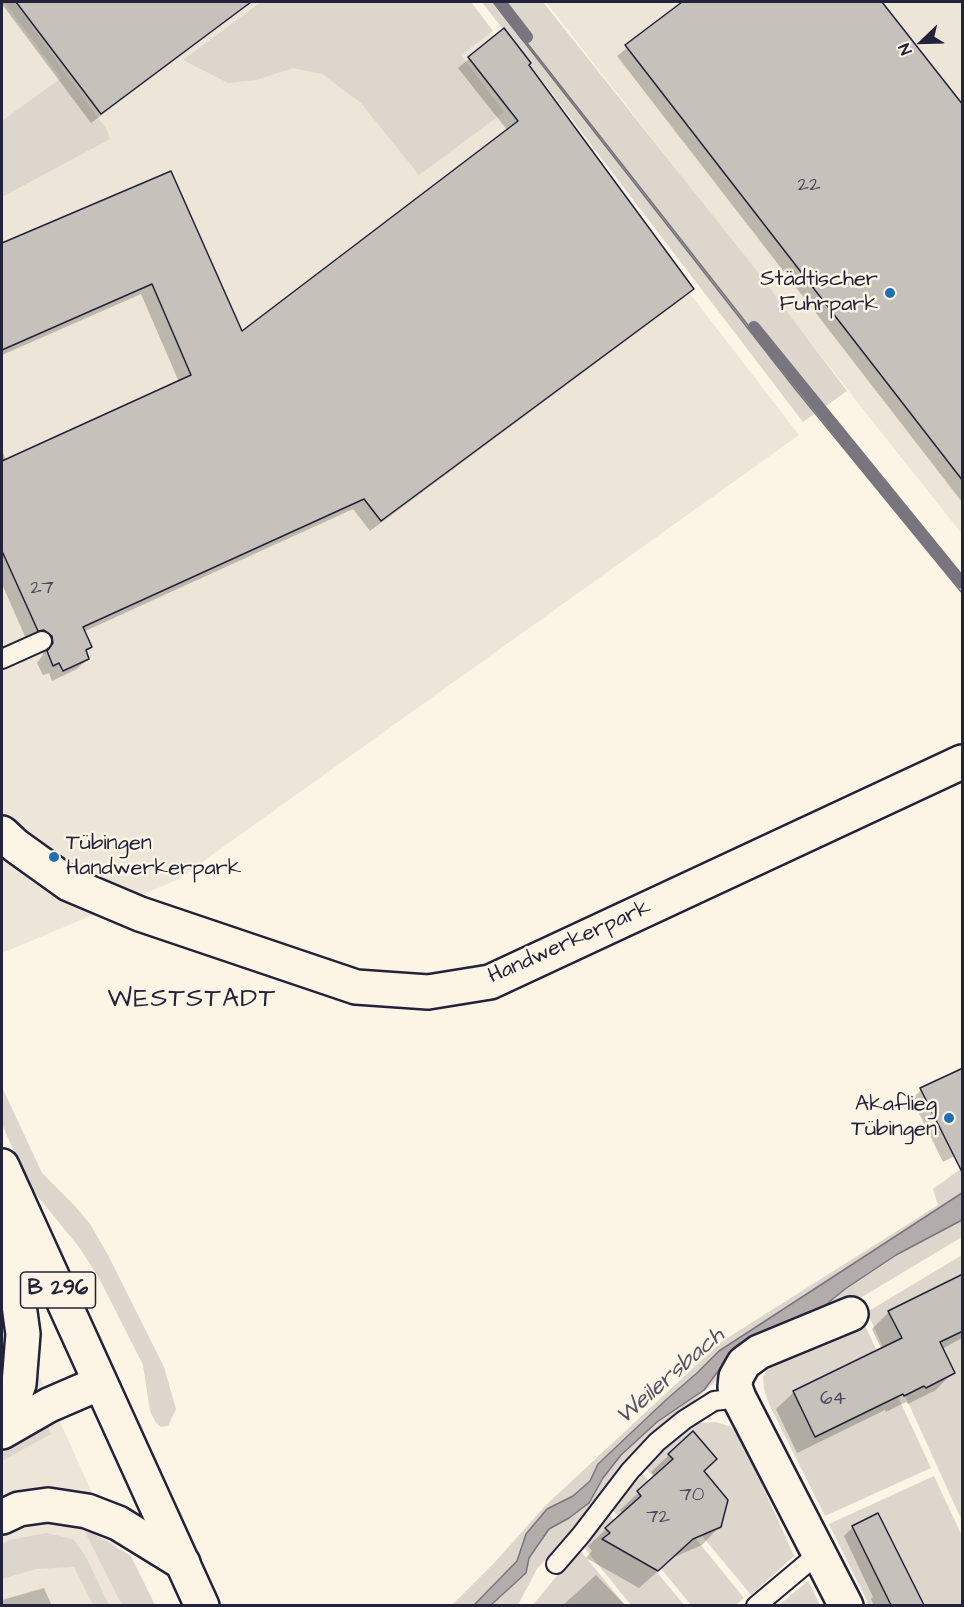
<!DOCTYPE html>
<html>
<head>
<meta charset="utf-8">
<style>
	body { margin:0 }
	#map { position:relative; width:964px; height:1607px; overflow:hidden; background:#fcf5e5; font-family:"Architects Daughter",sans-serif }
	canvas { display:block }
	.frame { position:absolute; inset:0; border:3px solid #22223b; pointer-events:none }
	.north { position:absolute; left:892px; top:12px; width:60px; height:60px; -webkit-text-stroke:4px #fcf5e5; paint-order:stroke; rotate:247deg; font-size:16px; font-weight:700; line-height:24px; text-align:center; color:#22223b }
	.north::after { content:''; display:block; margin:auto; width:21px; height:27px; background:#22223b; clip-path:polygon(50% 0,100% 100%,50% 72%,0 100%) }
</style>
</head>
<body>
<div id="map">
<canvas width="964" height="1607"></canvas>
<div class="frame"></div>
<div class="north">N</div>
</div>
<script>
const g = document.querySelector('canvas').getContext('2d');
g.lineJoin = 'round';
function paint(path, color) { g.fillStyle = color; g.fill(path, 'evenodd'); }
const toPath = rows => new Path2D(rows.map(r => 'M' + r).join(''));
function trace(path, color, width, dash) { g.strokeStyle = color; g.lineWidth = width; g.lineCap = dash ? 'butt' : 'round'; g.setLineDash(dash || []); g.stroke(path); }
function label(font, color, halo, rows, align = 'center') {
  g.font = font + ' "Architects Daughter",sans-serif'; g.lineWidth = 5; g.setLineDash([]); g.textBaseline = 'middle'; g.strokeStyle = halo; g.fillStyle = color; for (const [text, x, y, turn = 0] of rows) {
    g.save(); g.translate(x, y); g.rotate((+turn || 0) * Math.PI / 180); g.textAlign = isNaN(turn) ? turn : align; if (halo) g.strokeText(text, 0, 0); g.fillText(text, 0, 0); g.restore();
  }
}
paint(toPath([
	[2,2,465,2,799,435,177,880,2,953],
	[546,2,962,2,962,534,858,403],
	[2,1294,143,1605,2,1605]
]), '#ece5d8');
paint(toPath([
	[2,2,14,2,107,130,110,139,2,197,2,121,61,78,6,4,2,6],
	[261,2,471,2,493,31,461,55,504,112,419,175,361,103,322,74,293,68,256,80,228,83,183,60],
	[482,2,543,2,749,261,847,391,803,422],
	[2,1087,42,1173,75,1206,90,1224,108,1255,164,1367,176,1409,168,1426,161,1427,156,1423,150,1411,143,1365,99,1278,79,1247,30,1187,22,1170,2,1124],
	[962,1168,962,1193,719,1351,697,1373,667,1399,598,1463,590,1481,573,1496,547,1509,526,1534,517,1561,473,1605,451,1606,495,1562,545,1506,721,1342,938,1205,933,1189],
	[962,1220,962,1237,847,1306,731,1367,656,1436,537,1569,518,1605,491,1606,526,1573,529,1558,549,1529,569,1518,589,1503,603,1478,621,1455,657,1422,704,1390,728,1358,812,1316,845,1289,896,1255],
	[962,1255,962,1521,867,1312],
	[861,1317,931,1468,825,1516,769,1404,764,1389,763,1377,768,1368,776,1361],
	[46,1422,51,1434,2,1461,2,1447],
	[716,1422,731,1427,741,1438,794,1556,751,1595,645,1467,681,1435,699,1423],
	[643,1474,744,1598,736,1605,691,1605,612,1509],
	[934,1476,962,1536,962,1605,869,1605,829,1524],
	[609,1514,684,1605,631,1605,582,1545],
	[85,1532,94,1534,131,1556,155,1605,122,1605],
	[46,1533,73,1539,85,1555,109,1605,93,1605,74,1567,36,1569,2,1579,2,1544,10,1540],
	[579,1549,625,1605,532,1606],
	[808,1581,820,1605,779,1605]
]), '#dcd6cc');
const water = toPath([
	[493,2,495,2,798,389,962,593,796,390,493,2],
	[962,1193,962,1220,896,1255,845,1289,812,1316,728,1358,704,1390,657,1422,621,1455,603,1478,589,1503,569,1518,549,1529,529,1558,526,1573,491,1605,473,1606,517,1561,526,1534,547,1509,573,1496,590,1481,598,1464,667,1399,697,1373,719,1351,962,1193]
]);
paint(water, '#b2adab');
trace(water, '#78757e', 1.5);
paint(toPath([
	[5,2,252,2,91,123,2,4],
	[685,2,880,2,962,108,962,502,617,56],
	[504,30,527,65,692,289,682,299,370,531,353,509,83,632,90,647,85,652,88,659,77,669,52,681,49,673,43,675,37,663,43,655,42,646,27,641,2,584,2,450,6,460,179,382,141,294,2,355,2,245,170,172,241,334,508,131,458,68],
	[921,1090,962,1152,943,1162,912,1099],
	[962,1283,962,1338,942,1349,953,1372,936,1390,908,1404,906,1402,886,1412,885,1410,797,1453,776,1409,794,1392,882,1350,872,1329,889,1312],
	[669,1455,702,1472,720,1526,702,1545,674,1557,639,1588,586,1558,592,1551,588,1546,623,1514,620,1510,655,1477,651,1472],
	[878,1515,922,1606,874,1606,871,1599,873,1597,844,1536,853,1527],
	[596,1575,626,1606,562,1606],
	[44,1588,52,1606,2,1606,2,1600]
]), '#0003');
trace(toPath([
	[500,2,527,37],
	[754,327,962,583]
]), '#78757e', 12);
const building = toPath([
	[16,2,251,2,101,114,16,2],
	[682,2,882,2,963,105,963,481,625,45,682,2],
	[504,28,531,63,529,65,694,289,381,521,364,499,83,627,92,647,86,650,89,659,63,671,59,663,53,666,47,651,53,643,52,636,44,630,38,631,2,551,2,461,191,375,152,284,2,350,2,243,171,171,242,331,518,121,468,57,504,28],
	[963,1068,963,1174,920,1088,963,1068],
	[963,1274,963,1331,940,1342,955,1373,926,1388,924,1386,904,1396,903,1394,815,1437,793,1391,902,1338,888,1311,963,1274],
	[693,1431,717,1459,704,1471,728,1500,721,1527,693,1539,658,1571,602,1539,610,1533,605,1528,641,1496,637,1491,673,1459,668,1454,693,1431],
	[878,1513,924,1605,891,1605,852,1526,878,1513]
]);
paint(building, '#c6c1bb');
trace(building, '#22223b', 1.5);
const service = toPath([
	[2,659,42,641],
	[556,1564,581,1535,630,1471,657,1442,684,1420,714,1401,739,1398],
	[756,1606,819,1553]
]);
const minor = toPath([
	[2,833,16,846,69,884,140,914,356,987,428,992,490,982,962,762],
	[2,1429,19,1384,23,1334,16,1283,16,1197],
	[2,1432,49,1405,100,1383],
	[2,1517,19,1509,48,1505,87,1511,118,1523,183,1563],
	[846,1606,739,1398,735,1387,736,1377,744,1363,759,1352,851,1314]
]);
const primary = toPath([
	[2,1166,202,1606]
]);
trace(service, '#22223b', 22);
trace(minor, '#22223b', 38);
trace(primary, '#22223b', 38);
trace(service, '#fcf5e5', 18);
trace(minor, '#fcf5e5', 33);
trace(primary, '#fcf5e5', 33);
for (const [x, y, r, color] of [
	[890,293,6,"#1f6fb2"],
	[54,857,6,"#1f6fb2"],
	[949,1118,6,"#1f6fb2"]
]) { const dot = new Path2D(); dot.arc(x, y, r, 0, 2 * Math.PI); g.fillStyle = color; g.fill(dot); trace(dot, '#fcf5e5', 2); }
label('20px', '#4b4a5b', null, [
	["22",809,186],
	["27",42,589],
	["64",833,1400],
	["70",692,1496],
	["72",658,1518]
]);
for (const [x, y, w] of [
	[58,1290,75]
]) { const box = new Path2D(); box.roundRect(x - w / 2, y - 18, w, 36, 4.5); g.fillStyle = '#fcf5e5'; g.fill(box); trace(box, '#22223b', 1.5); }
label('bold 21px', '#22223b', null, [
	["B 296",58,1290]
]);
label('22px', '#22223b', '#fcf5e5', [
	["Städtischer",878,280],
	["Fuhrpark",878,305],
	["Tübingen",66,844,"left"],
	["Handwerkerpark",66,869,"left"],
	["Akaflieg",937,1105],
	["Tübingen",937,1130]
], 'right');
label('22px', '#22223b', '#fcf5e5', [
	["Handwerkerpark",570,943,-24]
]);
label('italic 24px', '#545362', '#fcf5e5', [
	["Weilersbach",671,1377,-41]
]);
g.letterSpacing = '1.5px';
label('26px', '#22223b', '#fcf5e5', [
	["WESTSTADT",192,1001]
]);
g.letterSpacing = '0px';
</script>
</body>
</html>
